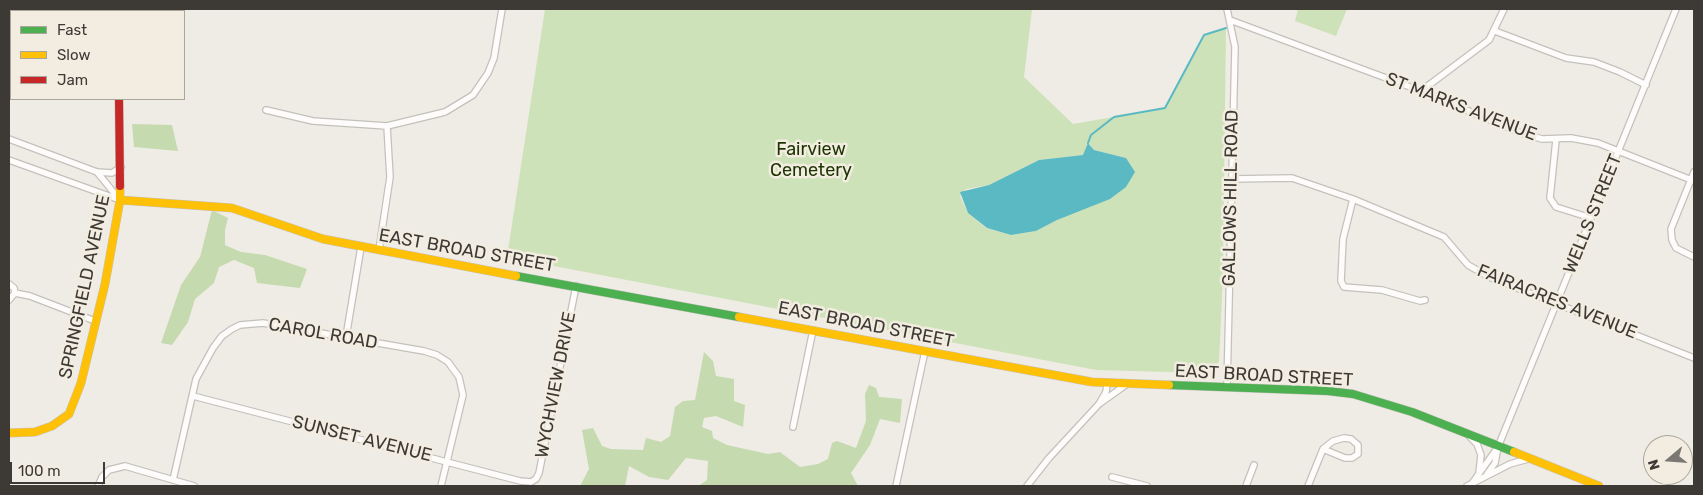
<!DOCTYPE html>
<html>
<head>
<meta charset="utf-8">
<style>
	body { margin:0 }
	#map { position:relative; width:1703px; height:495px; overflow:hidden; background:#efece5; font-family:Rubik,sans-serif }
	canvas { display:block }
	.frame { position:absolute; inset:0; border:10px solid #3d3a36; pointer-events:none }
	.legend { position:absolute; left:10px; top:10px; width:175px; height:90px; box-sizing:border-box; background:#f3ede1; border:1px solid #aaa59d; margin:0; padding:6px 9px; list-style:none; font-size:15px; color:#3d3a36 }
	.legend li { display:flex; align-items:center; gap:10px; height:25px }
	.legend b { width:25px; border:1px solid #aaa59d }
	.north { position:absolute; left:1643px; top:435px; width:50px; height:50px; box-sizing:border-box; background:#f3ede1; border:1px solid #aaa59d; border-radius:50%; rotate:252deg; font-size:14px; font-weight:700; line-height:20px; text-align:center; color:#3d3a36 }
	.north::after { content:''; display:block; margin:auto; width:18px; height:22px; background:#7b7873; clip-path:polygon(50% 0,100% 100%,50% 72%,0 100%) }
	.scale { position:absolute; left:10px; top:462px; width:95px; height:22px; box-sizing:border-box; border:2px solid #3d3a36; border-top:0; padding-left:6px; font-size:15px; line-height:18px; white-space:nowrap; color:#3d3a36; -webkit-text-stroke:4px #f3ede1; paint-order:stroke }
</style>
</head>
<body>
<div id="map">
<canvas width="1703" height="495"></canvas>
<div class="frame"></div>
<ul class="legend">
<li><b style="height:6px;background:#4caf50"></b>Fast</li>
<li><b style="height:6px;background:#ffc107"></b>Slow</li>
<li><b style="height:6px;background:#c62828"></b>Jam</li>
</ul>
<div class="north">N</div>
<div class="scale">100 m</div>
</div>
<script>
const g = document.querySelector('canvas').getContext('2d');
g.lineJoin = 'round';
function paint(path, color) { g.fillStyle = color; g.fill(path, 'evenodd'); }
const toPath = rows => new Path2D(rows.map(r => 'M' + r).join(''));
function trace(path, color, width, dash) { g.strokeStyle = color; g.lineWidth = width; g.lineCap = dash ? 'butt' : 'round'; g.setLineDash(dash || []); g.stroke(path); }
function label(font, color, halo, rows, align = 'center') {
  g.font = font + ' Rubik,sans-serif'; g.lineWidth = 5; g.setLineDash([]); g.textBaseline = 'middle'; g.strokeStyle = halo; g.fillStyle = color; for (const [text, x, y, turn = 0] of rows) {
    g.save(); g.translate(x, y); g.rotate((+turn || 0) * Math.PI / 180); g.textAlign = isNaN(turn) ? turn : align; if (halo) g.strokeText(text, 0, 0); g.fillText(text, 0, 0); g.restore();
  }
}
paint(toPath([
	[545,9,1032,9,1024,77,1073,124,1165,108,1204,35,1226,28,1223,274,1219,362,1205,373,1096,370,507,257],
	[1089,143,1094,150,1126,158,1057,220,1036,231,1011,235,986,228,968,213,960,196,966,189,989,185,1039,160,1084,155],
	[1298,9,1347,9,1336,36,1295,21]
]), '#cde2b8');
paint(toPath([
	[132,124,172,125,178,151,134,147],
	[212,210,228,218,225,230,225,245,241,252,265,255,307,269,300,288,257,283,254,268,234,260,219,267,214,283,195,299,188,322,172,345,161,343,181,285,200,257],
	[704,352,713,361,716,376,734,379,734,401,745,405,743,427,716,416,704,418,702,427,712,431,713,438,727,445,768,454,780,452,800,467,818,464,828,459,832,443,837,441,856,448,866,421,865,394,869,385,876,388,879,397,902,399,900,423,880,419,870,445,851,473,858,486,698,486,707,480,708,461,686,458,668,480,649,477,629,466,625,486,580,486,589,469,582,430,593,428,602,446,611,449,643,450,646,438,661,442,670,436,675,407,683,401,695,400]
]), '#c5daaf');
paint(toPath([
	[1088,143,1094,150,1126,158,1135,172,1126,187,1110,199,1057,220,1036,231,1011,235,987,228,968,213,960,192,989,185,1039,160,1083,155]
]), '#5bb9c3');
trace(toPath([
	[1088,143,1091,135,1114,117,1165,108,1204,35,1226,28]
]), '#5bb9c3', 2);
const street = toPath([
	[1227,9,1235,47,1227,387],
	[9,20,12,9],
	[1230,20,1421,91,1521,133,1542,139,1571,138,1598,143,1694,181],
	[1495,31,1566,58,1594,62,1620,72,1646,85],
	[9,35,11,35],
	[1421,91,1489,40,1504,9],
	[266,110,313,121,387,126,445,112,473,95,488,73,494,58,502,9],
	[9,139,97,172,112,173,121,167],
	[1556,140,1550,198,1556,207,1591,218],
	[9,160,120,200],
	[97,172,119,199],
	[1694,172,1671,229,1672,240,1676,248,1694,257],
	[1231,179,1292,178,1353,199,1444,237,1468,265,1489,277,1694,358],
	[1353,199,1343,239,1341,281,1344,287,1382,290,1420,301,1425,300],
	[379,250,390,177,387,126],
	[9,284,14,288,15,293,9,300],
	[15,293,30,296,95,321],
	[346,337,361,247],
	[193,396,520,481,531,482,536,479,539,473,576,286],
	[1099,404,1127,384],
	[793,427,813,330],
	[1470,437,1477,444,1481,455,1479,473],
	[1487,474,1495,463,1498,447],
	[1112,477,1147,486],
	[173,480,196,379,213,348,222,336,232,329,240,325,263,323,424,351,437,355,448,362,459,377,463,395,441,486],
	[1473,482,1498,447,1676,9],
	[98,486,102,477,109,470,125,466,194,486],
	[896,486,925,351],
	[1027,486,1049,458,1099,404,1106,392,1107,384],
	[1246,486,1254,465],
	[1308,486,1321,454,1323,449,1333,441,1344,438,1351,439,1358,445,1358,454,1352,458,1345,458,1323,449],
	[1467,486,1510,464,1528,459]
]);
const fast = toPath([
	[516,276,739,317],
	[1169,385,1328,391,1353,394,1412,412,1514,452]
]);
const slow = toPath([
	[132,9,132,11],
	[120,200,232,208,323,239,516,276],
	[739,317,1092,382,1169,385],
	[9,433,35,432,52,426,69,414,81,383,105,284,120,200,120,186],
	[1514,452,1599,486]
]);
const jam = toPath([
	[119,99,120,186]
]);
trace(street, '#c4c1bc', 8);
trace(fast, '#c4c1bc', 9);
trace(slow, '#c4c1bc', 9);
trace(jam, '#c4c1bc', 9);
trace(street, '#fdfcfb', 5.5);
trace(fast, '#4caf50', 8);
trace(slow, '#ffc107', 8);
trace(jam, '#c62828', 8);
label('18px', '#3d3a36', '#f3ede1', [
	["ST MARKS AVENUE",1461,107,21],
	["GALLOWS HILL ROAD",1231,198,-89],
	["WELLS STREET",1593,214,-68],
	["EAST BROAD STREET",467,251,10],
	["SPRINGFIELD AVENUE",85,287,-78],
	["FAIRACRES AVENUE",1557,302,22],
	["EAST BROAD STREET",866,325,11],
	["CAROL ROAD",323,334,10],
	["EAST BROAD STREET",1264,376,3],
	["WYCHVIEW DRIVE",556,385,-79],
	["SUNSET AVENUE",362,439,14]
]);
label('18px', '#1b3400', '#f3ede1', [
	["Fairview",811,150],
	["Cemetery",811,171]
]);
</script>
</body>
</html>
